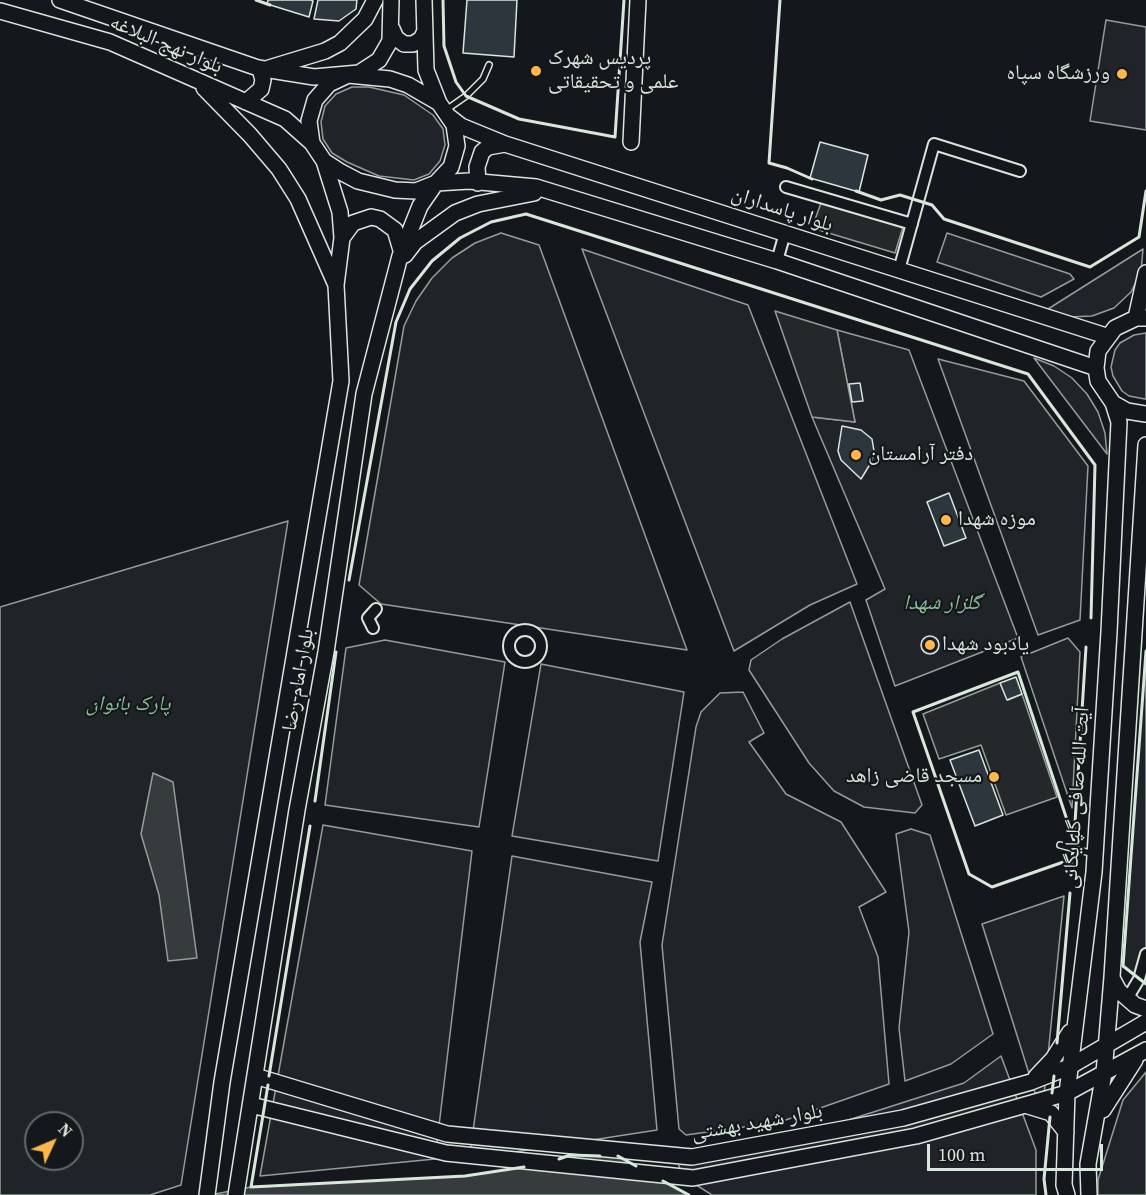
<!DOCTYPE html>
<html>
<head>
<meta charset="utf-8">
<style>
	body { margin:0 }
	#map { position:relative; width:1146px; height:1195px; overflow:hidden; background:#14181c; font-family:"Source Serif 4",serif }
	canvas { display:block }
	.north { position:absolute; left:24px; top:1111px; width:60px; height:60px; box-sizing:border-box; background:#14181c; border:2px solid #626a69; border-radius:50%; rotate:46deg; font-size:16px; font-weight:700; line-height:24px; text-align:center; color:#d8e6dc }
	.north::after { content:''; display:block; margin:auto; width:21px; height:27px; background:#ffb74d; clip-path:polygon(50% 0,100% 100%,50% 72%,0 100%) }
	.scale { position:absolute; left:927px; top:1144px; width:176px; height:27px; box-sizing:border-box; border:3px solid #d8e6dc; border-top:0; padding-left:8px; font-size:18px; line-height:21px; white-space:nowrap; color:#d8e6dc; -webkit-text-stroke:4px #14181c; paint-order:stroke }
</style>
</head>
<body>
<div id="map">
<canvas width="1146" height="1195"></canvas>
<div class="north">N</div>
<div class="scale">100 m</div>
</div>
<script>
const g = document.querySelector('canvas').getContext('2d');
g.lineJoin = 'round';
function paint(path, color) { g.fillStyle = color; g.fill(path, 'evenodd'); }
const toPath = rows => new Path2D(rows.map(r => 'M' + r).join(''));
function trace(path, color, width, dash) { g.strokeStyle = color; g.lineWidth = width; g.lineCap = dash ? 'butt' : 'round'; g.setLineDash(dash || []); g.stroke(path); }
function label(font, color, halo, rows, align = 'center') {
  g.font = font + ' "Source Serif 4","Noto Naskh Arabic",serif'; g.lineWidth = 4.5; g.setLineDash([]); g.textBaseline = 'middle'; g.strokeStyle = halo; g.fillStyle = color; for (const [text, x, y, turn = 0] of rows) {
    g.save(); g.translate(x, y); g.rotate((+turn || 0) * Math.PI / 180); g.textAlign = isNaN(turn) ? turn : align; if (halo) g.strokeText(text, 0, 0); g.fillText(text, 0, 0); g.restore();
  }
}
const green = toPath([
	[1106,20,1146,27,1146,130,1090,121,1106,20],
	[352,87,369,87,404,95,433,115,443,129,445,145,440,161,429,174,414,180,379,176,347,162,332,153,323,139,321,122,325,106,336,94,352,87],
	[501,233,539,245,687,650,381,604,359,585,404,326,416,301,432,278,452,258,475,243,501,233],
	[947,233,1070,274,1074,279,1041,297,937,262,947,233],
	[582,249,748,305,857,584,810,605,734,651,582,249],
	[1143,249,1141,272,1131,292,1114,308,1092,316,1069,317,1048,309,1143,249],
	[837,330,909,350,1018,638,895,686,866,600,885,589,812,417,855,422,837,330],
	[1146,333,1146,399,1145,399,1129,396,1122,391,1113,376,1111,367,1115,350,1120,343,1134,335,1146,333],
	[1034,358,1054,366,1072,378,1087,394,1098,412,1105,433,1107,454,1034,358],
	[938,359,1024,381,1088,466,1080,620,1038,635,938,359],
	[288,521,181,1185,150,1195,0,1195,0,607,288,521],
	[36,1123,72,1123,72,1159,36,1159,36,1123],
	[850,602,922,805,915,813,864,807,834,791,809,763,749,670,751,660,782,639,850,602],
	[1068,638,1080,652,1072,808,1021,657,1068,638],
	[385,640,505,662,479,827,325,805,346,648,385,640],
	[1146,651,1146,984,1123,966,1146,651],
	[541,664,684,692,658,861,512,836,541,664],
	[743,692,764,733,749,742,786,794,841,822,886,892,859,907,878,957,889,1084,780,1122,686,1135,679,1129,662,945,696,727,701,712,720,693,743,692],
	[323,825,472,851,435,1159,260,1176,323,825],
	[911,829,930,835,993,1034,951,1064,905,1081,899,1028,909,932,896,834,911,829],
	[512,856,652,882,640,942,657,1130,469,1159,512,856],
	[1064,896,1042,1115,982,924,1064,896],
	[1001,1056,1036,1150,1036,1195,712,1195,682,1176,676,1156,786,1140,964,1083,1001,1056],
	[1146,1072,1146,1195,1098,1195,1098,1180,1123,1100,1146,1072]
]);
paint(green, '#202428');
trace(green, '#939e99', 1.5);
const parking = toPath([
	[821,203,903,227,895,253,812,228,821,203],
	[775,311,837,330,855,422,812,417,775,311],
	[1000,683,1008,700,1022,694,1057,797,1006,815,981,745,939,759,923,714,1000,683]
]);
paint(parking, '#24282b');
trace(parking, '#939e99', 1.5);
const water = toPath([
	[153,773,173,782,197,958,168,961,159,895,141,834,153,773],
	[570,1155,618,1156,689,1195,210,1195,251,1187,465,1176,543,1164,570,1155]
]);
paint(water, '#363b3e');
trace(water, '#939e99', 1.5);
const building = toPath([
	[268,0,311,0,313,1,309,17,267,4,268,0],
	[318,0,357,0,356,9,339,21,314,19,318,0],
	[467,0,517,0,514,57,463,53,467,0],
	[820,142,868,155,859,192,810,178,820,142],
	[860,383,863,401,852,402,849,384,860,383],
	[842,426,861,430,872,439,874,451,872,461,861,479,841,460,838,451,842,426],
	[949,493,966,538,944,546,927,502,949,493],
	'921 645a9 9 0 1 1 18 0a9 9 0 1 1-18 0Z',
	[1016,677,1022,694,1007,700,1000,683,1016,677],
	[979,750,1003,815,975,826,950,760,979,750]
]);
paint(building, '#2c363c');
trace(building, '#d8e6dc', 1.5);
const lane = toPath([
	[446,110,466,96,483,79,489,65],
	[1060,845,1094,854]
]);
const street = toPath([
	[786,187,912,224],
	[777,261,785,233],
	[899,270,934,144,1020,171],
	[373,628,368,618,376,609],
	'509 646a16 16 0 1 1 32 0a16 16 0 1 1-32 0Z',
	[1127,999,1139,979,1146,954]
]);
const secondary = toPath([
	[60,0,258,68,314,77,359,73,379,60,390,41,391,0],
	[424,0,426,70,439,103,454,125,457,146,451,167,436,183,416,191,395,190,358,181,341,172,324,161,312,143,309,121,315,100,329,84,348,75,390,79,408,85,439,103],
	[0,11,110,42,285,119,312,143],
	[392,29,396,38,404,44,413,44,421,39,425,31],
	[269,68,325,51,340,43,365,19,375,0],
	[204,88,250,135,279,169,298,199,336,285],
	[246,102,261,89,263,80,260,69],
	[448,116,461,126,505,144,1106,336],
	[631,142,638,0],
	[478,183,477,167,482,152,488,147,505,144],
	[342,238,353,223,371,217,380,219,395,230,401,250],
	[405,255,415,242,455,213,478,204,534,193],
	[1136,318,1146,273],
	[1146,318,1136,318,1115,328,1098,351,1096,368,1098,381,1113,403,1127,411,1146,414],
	[1112,978,1119,991,1135,1005,1146,1009],
	[255,1076,447,1134,692,1157,903,1118,1031,1082,1069,1067,1146,1022],
	[1036,1077,1053,1059,1070,1032],
	[251,1105,446,1153,693,1178,916,1136,1025,1105,1067,1093,1146,1050],
	[1025,1105,1051,1113,1066,1132],
	[1103,1110,1135,1060],
	[207,1195,222,1082,341,381,336,285,342,238,340,212,324,161],
	[236,1195,297,810,326,652,364,394,400,256,420,206,436,183,469,181,536,187,777,261,1096,368],
	[1067,1195,1064,1185,1067,1093,1094,872,1109,632,1119,422,1113,403],
	[1089,1195,1088,1164,1104,1073,1112,977,1146,445]
]);
trace(lane, '#d8e6dc', 8);
trace(street, '#d8e6dc', 14);
trace(secondary, '#d8e6dc', 18);
trace(lane, '#14181c', 5);
trace(street, '#14181c', 10);
trace(secondary, '#14181c', 15);
trace(toPath([
	[256,0,270,5],
	[443,0,444,46,456,82,466,96,519,119,615,137,624,0],
	[780,0,769,163,787,168,812,179],
	[856,191,881,200,900,195,932,205,944,219,1090,267,1139,237,1146,191],
	[349,580,396,322,410,289,432,261,460,238,491,222,526,214,1028,374,1095,465,1091,618],
	[1146,651,1123,966,1146,984],
	[1018,672,1074,841,1072,859,992,887,969,874,913,712,1018,672],
	[315,801,336,652],
	[1074,839,1086,647],
	[1071,875,1072,857],
	[1057,1043,1070,893],
	[269,1076,310,826],
	[268,1085,251,1187,465,1176,524,1167],
	[1052,1093,1054,1076],
	[618,1156,636,1166],
	[559,1159,570,1155,600,1156],
	[663,1181,689,1195],
	[1046,1195,1044,1179,1050,1117]
]), '#d8e6dc', 3);
for (const [x, y, r, color] of [
	[536,71,6,"#ffb74d"],
	[1122,74,6,"#ffb74d"],
	[856,455,6,"#ffb74d"],
	[946,520,6,"#ffb74d"],
	[930,645,6,"#ffb74d"],
	[994,777,6,"#ffb74d"]
]) { const dot = new Path2D(); dot.arc(x, y, r, 0, 2 * Math.PI); g.fillStyle = color; g.fill(dot); trace(dot, '#14181c', 2); }
label('21px', '#d8e6dc', '#14181c', [
	["بلوار نهج البلاغه",166,45,23],
	["بلوار پاسداران",782,210,18],
	["بلوار امام رضا",299,680,-80],
	["آیت الله صافی گلپایگانی",1077,798,-86],
	["بلوار شهید بهشتی",757,1123,-10]
]);
label('21px', '#d8e6dc', '#14181c', [
	["پردیس شهرک",548,59],
	["علمی و تحقیقاتی",548,83],
	["ورزشگاه سپاه",1110,74,"right"],
	["دفتر آرامستان",868,455],
	["موزه شهدا",958,520],
	["یادبود شهدا",942,645],
	["مسجد قاضی زاهد",982,777,"right"]
], 'left');
label('italic 21px', '#8ac095', '#14181c', [
	["گلزار شهدا",942,604],
	["پارک بانوان",128,705]
]);
</script>
</body>
</html>
